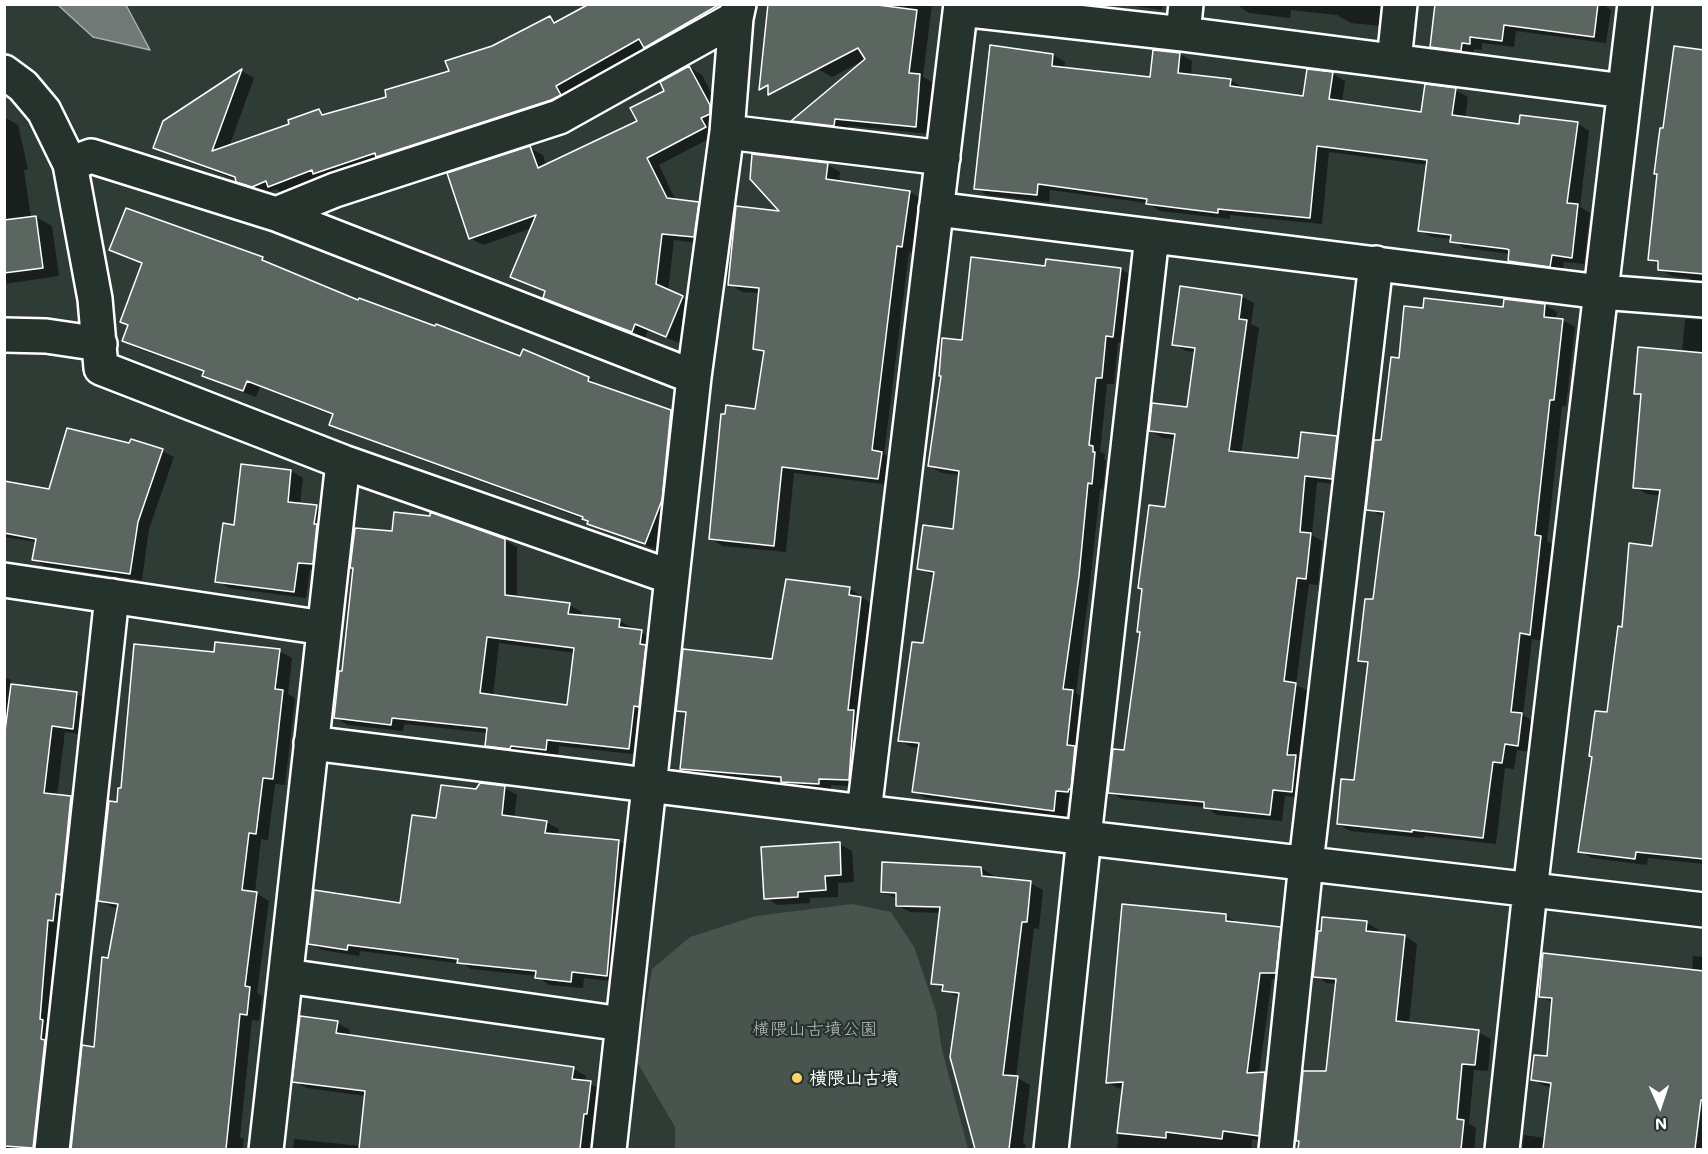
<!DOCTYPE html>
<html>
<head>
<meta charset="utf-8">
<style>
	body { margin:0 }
	#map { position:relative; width:1708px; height:1154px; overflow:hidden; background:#2f3b35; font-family:Mali,sans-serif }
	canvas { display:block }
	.frame { position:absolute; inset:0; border:6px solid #fff; pointer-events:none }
	.north { position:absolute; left:1630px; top:1076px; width:60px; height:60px; -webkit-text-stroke:4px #26332d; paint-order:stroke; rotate:177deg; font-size:16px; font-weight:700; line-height:24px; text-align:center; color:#fff }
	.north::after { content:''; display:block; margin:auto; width:21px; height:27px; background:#fff; clip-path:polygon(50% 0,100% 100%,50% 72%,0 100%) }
</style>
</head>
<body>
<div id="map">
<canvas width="1708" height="1154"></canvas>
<div class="frame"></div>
<div class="north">N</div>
</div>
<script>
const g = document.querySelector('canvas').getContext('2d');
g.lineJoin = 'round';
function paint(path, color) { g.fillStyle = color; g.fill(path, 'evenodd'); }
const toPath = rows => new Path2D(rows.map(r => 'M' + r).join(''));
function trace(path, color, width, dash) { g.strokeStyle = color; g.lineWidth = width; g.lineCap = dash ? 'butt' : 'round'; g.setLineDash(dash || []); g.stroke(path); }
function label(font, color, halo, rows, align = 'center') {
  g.font = font + ' Mali,"Klee One",sans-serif'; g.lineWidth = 4.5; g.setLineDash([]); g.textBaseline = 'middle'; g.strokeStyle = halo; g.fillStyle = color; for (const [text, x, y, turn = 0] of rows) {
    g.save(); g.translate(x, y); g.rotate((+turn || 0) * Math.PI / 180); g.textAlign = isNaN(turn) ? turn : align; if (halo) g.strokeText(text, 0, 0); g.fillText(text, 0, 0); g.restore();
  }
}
paint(toPath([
	[852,904,891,912,914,947,936,1011,942,1050,968,1149,675,1149,675,1127,637,1062,652,969,690,937,756,916]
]), '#4a544f');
const water = toPath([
	[58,5,126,5,150,50,93,37,58,5]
]);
paint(water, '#707975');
trace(water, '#a9afac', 1.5);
paint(toPath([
	[591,4,732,4,657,54,647,48,568,93,572,102,323,178,282,193,276,189,265,193,250,188,237,180,168,154,155,147,164,122,242,71,254,78,229,147,291,125,319,111,327,115,388,98,451,72,550,18,559,23],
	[791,4,932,4,923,77,934,83,930,134,849,126,848,133,807,128,793,121,864,60,832,77,818,69],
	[1121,4,1163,4,1162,10],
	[1236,4,1396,4,1392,27,1351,23,1337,15,1291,10,1290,18,1249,13],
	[1451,4,1602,4,1611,10,1606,43,1516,31,1514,47,1482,43,1482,50,1474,49,1473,57,1444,53,1431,46],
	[1704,51,1704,287,1689,278,1672,276,1659,269,1659,265,1650,259,1665,130],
	[1180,54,1192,61,1191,76,1230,80,1243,87,1243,89,1304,97,1333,74,1345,81,1342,102,1423,113,1455,90,1468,97,1465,118,1520,125,1577,123,1589,131,1580,207,1590,213,1584,264,1564,262,1562,273,1522,268,1510,261,1510,254,1464,248,1452,239,1432,237,1420,230,1428,165,1329,152,1322,224,1230,215,1230,219,1160,211,1147,203,1050,190,1049,202,987,195,975,188,1053,55,1065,62,1064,69,1152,78],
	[689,67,702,75,722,114,718,134,659,165,676,201,698,203,711,211,706,244,674,240,668,291,695,304,679,343,648,330,645,338,557,304,544,297,546,293,512,276,532,228,483,245,470,238,530,148,543,155,546,166,639,122],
	[4,117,18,125,28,169,24,170,31,218,36,217,52,226,59,276,4,284],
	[753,156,828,165,840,172,839,182,910,192,922,199,914,253,909,252,884,454,894,460,891,485,794,473,786,552,723,546,711,539,756,410,765,354,755,348,760,293,742,292,730,284,783,213],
	[126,210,263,259,275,266,359,302,521,358,524,351,589,378,600,387,671,412,683,419,674,507,658,550,602,530,586,520,343,431,331,424,334,416,260,387,256,397,216,382,204,375,205,372,136,348,124,341,143,264,111,250],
	[1047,260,1121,269,1133,276,1125,343,1118,342,1114,384,1107,384,1100,452,1105,454,1104,459,1106,460,1103,490,1100,489,1090,583,1076,693,1084,698,1080,798,1068,797,1066,817,926,798,914,791,920,748,911,747,899,740,924,645,935,576,919,568,954,531,960,475,942,473,930,466,963,342,1047,267],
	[1241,296,1254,303,1251,324,1259,328,1241,454,1300,459,1336,437,1349,445,1344,485,1317,482,1312,535,1322,541,1318,585,1309,584,1296,685,1308,691,1299,759,1308,764,1304,798,1285,796,1282,821,1217,815,1205,807,1122,799,1109,792,1125,751,1166,509,1175,439,1163,438,1150,431,1188,408,1196,352,1186,351,1174,344],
	[1545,305,1557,312,1556,319,1563,320,1575,327,1566,406,1562,406,1547,541,1553,545,1542,641,1532,639,1523,715,1533,721,1530,752,1517,750,1514,769,1505,768,1496,844,1425,836,1424,838,1350,831,1338,824,1356,782,1369,665,1359,660,1375,601,1385,517,1368,509,1400,359,1424,310],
	[1685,319,1704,320,1704,864,1648,858,1647,865,1592,858,1580,851,1608,714,1623,628,1653,547,1661,496,1647,494,1634,487,1642,397,1636,393,1682,353],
	[162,451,174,457,149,529,142,580,45,566,33,559,36,542,4,537,4,484,50,491],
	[291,471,303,478,300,505,316,507,329,514,325,570,310,569,306,598,229,588,217,581,235,526],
	[505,540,517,547,517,598,569,605,582,612,581,617,620,621,632,628,632,631,641,632,653,639,642,755,559,746,558,756,523,752,523,755,499,752,486,745,488,733,404,724,403,731,348,725,336,718],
	[499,643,575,653,569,707,493,696],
	[849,588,873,605,861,787,831,785,831,790,795,788,784,782,694,775,682,768,687,715,678,710,774,660],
	[279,651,292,658,288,694,295,698,285,785,275,784,268,840,261,839,255,892,269,901,257,993,262,996,259,1021,252,1020,240,1137,244,1139,242,1150,72,1150,84,1047,96,1049,119,908,112,907,99,900,122,790,215,653],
	[4,677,11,680,10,686,77,694,89,701,86,735,65,732,57,796,71,798,84,805,46,1150,4,1150,4,777,7,726,4,726],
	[481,785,505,788,517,795,514,818,546,822,559,829,558,835,619,841,631,848,619,982,584,978,583,988,549,985,537,976,471,969,464,964,360,951,359,956,322,950,310,943,401,904,438,820,478,791],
	[839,844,852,851,854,882,838,883,838,897,810,898,810,903,778,905,765,898],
	[981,868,994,876,994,879,1030,883,1043,890,1039,929,1034,928,1016,1077,1030,1085,1023,1143,1026,1145,1025,1150,976,1150,952,1058,960,998,932,983,941,913,910,912,897,905,898,899,882,892],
	[1226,916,1239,924,1280,928,1292,935,1287,979,1272,979,1259,1074,1265,1074,1277,1081,1270,1142,1252,1139,1251,1150,1117,1150,1123,1089,1120,1089,1108,1083],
	[1323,918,1367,923,1379,930,1379,934,1405,936,1417,944,1409,1024,1478,1032,1491,1039,1488,1071,1474,1070,1469,1124,1476,1128,1474,1150,1330,1150,1310,1147,1327,1072,1337,984,1327,983,1315,976],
	[1693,956,1704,957,1704,1150,1522,1150,1524,1135,1546,1138,1552,1087,1545,1086,1533,1079,1549,1057,1553,1003,1540,996,1692,971],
	[337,1023,350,1030,349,1036,574,1069,586,1076,585,1082,603,1090,593,1150,293,1150,294,1139,361,1146,366,1096,307,1088,294,1081]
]), '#0007');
const building = toPath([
	[589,4,720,4,644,48,639,39,556,86,561,95,551,100,376,157,375,153,313,174,312,170,268,187,266,181,252,187,236,182,235,177,153,148,163,121,242,69,212,151,289,124,288,120,319,109,322,115,386,97,385,90,449,71,445,61,492,46,550,16,554,23,589,4],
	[768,4,870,4,917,10,909,73,920,74,916,127,835,119,834,126,791,121,865,59,858,48,768,95,768,85,759,90,768,4],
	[1435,4,1598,4,1594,37,1504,25,1502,41,1470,37,1470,44,1462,43,1461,51,1430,47,1435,4],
	[990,45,1053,54,1052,66,1150,77,1153,50,1180,53,1178,73,1231,79,1230,86,1303,96,1307,69,1333,72,1329,99,1421,112,1425,84,1456,88,1452,115,1519,124,1520,115,1578,122,1567,203,1578,204,1572,258,1552,255,1550,267,1508,261,1509,250,1507,249,1450,242,1451,235,1418,231,1427,160,1317,146,1310,218,1218,209,1218,213,1146,204,1147,199,1038,184,1037,195,974,189,990,45],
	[1674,46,1704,50,1704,274,1658,270,1658,261,1648,260,1657,174,1654,174,1660,128,1663,128,1674,46],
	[689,66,710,105,710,114,701,118,706,127,647,158,667,198,699,202,694,237,662,234,656,284,683,296,666,337,635,324,632,332,581,313,543,298,545,291,510,277,536,215,469,239,447,173,530,146,538,168,637,121,630,108,664,91,660,82,689,66],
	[752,154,828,163,826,179,910,191,902,247,897,246,872,450,882,452,878,479,782,467,774,546,709,539,721,414,725,414,726,405,755,409,764,351,753,349,759,288,728,285,736,206,779,211,750,179,752,154],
	[126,208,263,257,262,260,358,300,359,298,435,326,436,324,520,356,523,349,589,377,588,381,671,410,662,500,645,544,587,524,588,521,582,519,583,517,329,425,333,414,247,381,243,391,202,376,204,371,122,341,128,325,120,322,142,263,109,250,126,208],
	[36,216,43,268,4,273,4,220,36,216],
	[971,257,1045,266,1046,259,1121,268,1113,337,1106,336,1102,378,1096,378,1089,445,1093,446,1093,452,1095,452,1092,484,1088,483,1079,576,1063,689,1073,690,1067,745,1075,746,1071,789,1069,789,1068,792,1056,791,1054,811,912,792,919,743,898,741,912,642,923,643,934,572,917,569,923,525,953,529,959,471,928,466,941,376,939,376,942,338,962,340,971,257],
	[1180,286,1242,295,1239,319,1247,320,1229,451,1298,458,1301,432,1337,436,1332,479,1305,476,1300,532,1311,533,1306,579,1297,578,1284,681,1296,683,1287,755,1296,755,1292,792,1273,790,1270,815,1204,808,1204,802,1108,793,1113,749,1124,750,1140,632,1137,632,1142,589,1138,588,1149,505,1165,507,1175,434,1149,431,1152,403,1187,407,1195,348,1172,345,1180,286],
	[1424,298,1503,307,1504,299,1545,304,1544,317,1563,319,1554,400,1550,400,1535,535,1541,536,1530,635,1520,633,1511,712,1522,713,1518,746,1505,744,1502,763,1493,762,1483,838,1412,830,1412,832,1337,824,1341,779,1354,780,1368,662,1358,661,1365,599,1373,599,1384,512,1366,510,1374,440,1381,440,1391,357,1399,358,1404,306,1423,308,1424,298],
	[1638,347,1704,353,1704,859,1636,852,1635,859,1578,852,1592,757,1589,756,1595,711,1607,712,1618,626,1622,627,1629,543,1652,546,1660,490,1633,488,1641,394,1634,394,1638,347],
	[67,428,129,443,131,439,163,449,138,522,130,574,32,560,36,539,4,533,4,481,49,489,67,428],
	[241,464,291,470,288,502,317,505,314,524,317,524,313,564,298,563,294,592,215,582,223,523,234,525,241,464],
	[394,512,430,516,430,512,505,539,505,595,570,603,568,614,620,619,619,627,642,630,640,644,646,645,639,707,634,706,629,749,547,740,546,750,511,746,510,749,485,746,487,728,392,718,391,725,334,718,339,671,342,671,353,568,350,568,355,528,392,531,394,512],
	[487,637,574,648,567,705,480,693,487,637],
	[786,579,850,587,849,595,861,597,848,710,854,710,849,780,819,779,819,784,781,782,781,777,680,769,686,712,676,711,683,649,772,659,786,579],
	[215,642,280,649,275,689,283,690,273,779,263,778,256,834,249,833,242,890,257,892,245,986,250,987,247,1015,240,1014,226,1149,71,1149,82,1045,94,1047,102,957,108,958,118,904,98,901,109,801,117,802,118,788,121,788,134,644,214,652,215,642],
	[11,684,77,692,73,729,52,726,44,793,71,796,61,895,56,894,53,921,48,920,40,1019,43,1020,41,1039,45,1040,33,1148,4,1146,4,739,11,684],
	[480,783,505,786,502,815,547,821,545,833,619,840,607,976,572,972,571,982,535,978,536,971,457,963,458,959,348,945,347,950,308,944,314,890,400,903,412,815,436,818,441,785,476,789,480,783],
	[840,842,841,875,825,876,826,890,798,892,798,897,764,899,761,847,840,842],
	[882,862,981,867,982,876,1031,881,1027,922,1022,922,1003,1075,1018,1076,1009,1149,975,1149,950,1057,959,993,942,991,943,985,931,984,940,907,896,906,896,893,881,892,882,862],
	[1122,904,1226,914,1226,921,1281,927,1276,973,1260,973,1247,1073,1265,1072,1259,1136,1223,1131,1222,1139,1166,1132,1166,1138,1117,1133,1123,1082,1106,1083,1122,904],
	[1322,917,1367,921,1366,931,1405,935,1396,1021,1479,1030,1475,1065,1462,1064,1457,1119,1464,1120,1461,1149,1298,1149,1299,1141,1296,1141,1303,1071,1326,1071,1336,979,1313,977,1318,931,1321,931,1322,917],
	[1543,953,1704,971,1704,1100,1701,1100,1695,1149,1543,1149,1551,1083,1531,1080,1534,1055,1547,1056,1552,998,1539,997,1543,953],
	[300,1016,338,1021,336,1033,574,1067,572,1079,591,1081,587,1114,584,1114,580,1149,359,1149,365,1091,292,1082,300,1016]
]);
paint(building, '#5b6661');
trace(building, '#fff', 1.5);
const minor = toPath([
	[961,9,1183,34,1624,91],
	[1183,34,1186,4],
	[1394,61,1400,4],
	[4,72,23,86,44,111,70,164,95,299,101,368,343,462,671,577],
	[727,132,943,158],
	[70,164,91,156,276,214,335,190,559,117,736,18],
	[936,209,1601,292,1704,300],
	[276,214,694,377],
	[4,335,46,336,100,344],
	[4,580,324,628],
	[311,743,864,812,1704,910],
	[864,812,961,4],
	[286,976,622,1024],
	[52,1150,112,596],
	[266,1150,343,462],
	[609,1150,694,377,727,132,736,18,739,4],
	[1051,1150,1084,837,1152,236],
	[1276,1150,1306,863,1376,263],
	[1502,1150,1530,891,1635,4]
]);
trace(minor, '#fff', 38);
trace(minor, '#26332d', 33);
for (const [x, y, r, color] of [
	[797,1078,6,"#ffd166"]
]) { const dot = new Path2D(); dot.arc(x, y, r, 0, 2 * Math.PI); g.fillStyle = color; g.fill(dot); trace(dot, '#26332d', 2); }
label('18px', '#b7bbb9', '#26332d', [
	["横隈山古墳公園",815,1029]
]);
label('bold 18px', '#fff', '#26332d', [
	["横隈山古墳",809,1078]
], 'left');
</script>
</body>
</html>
